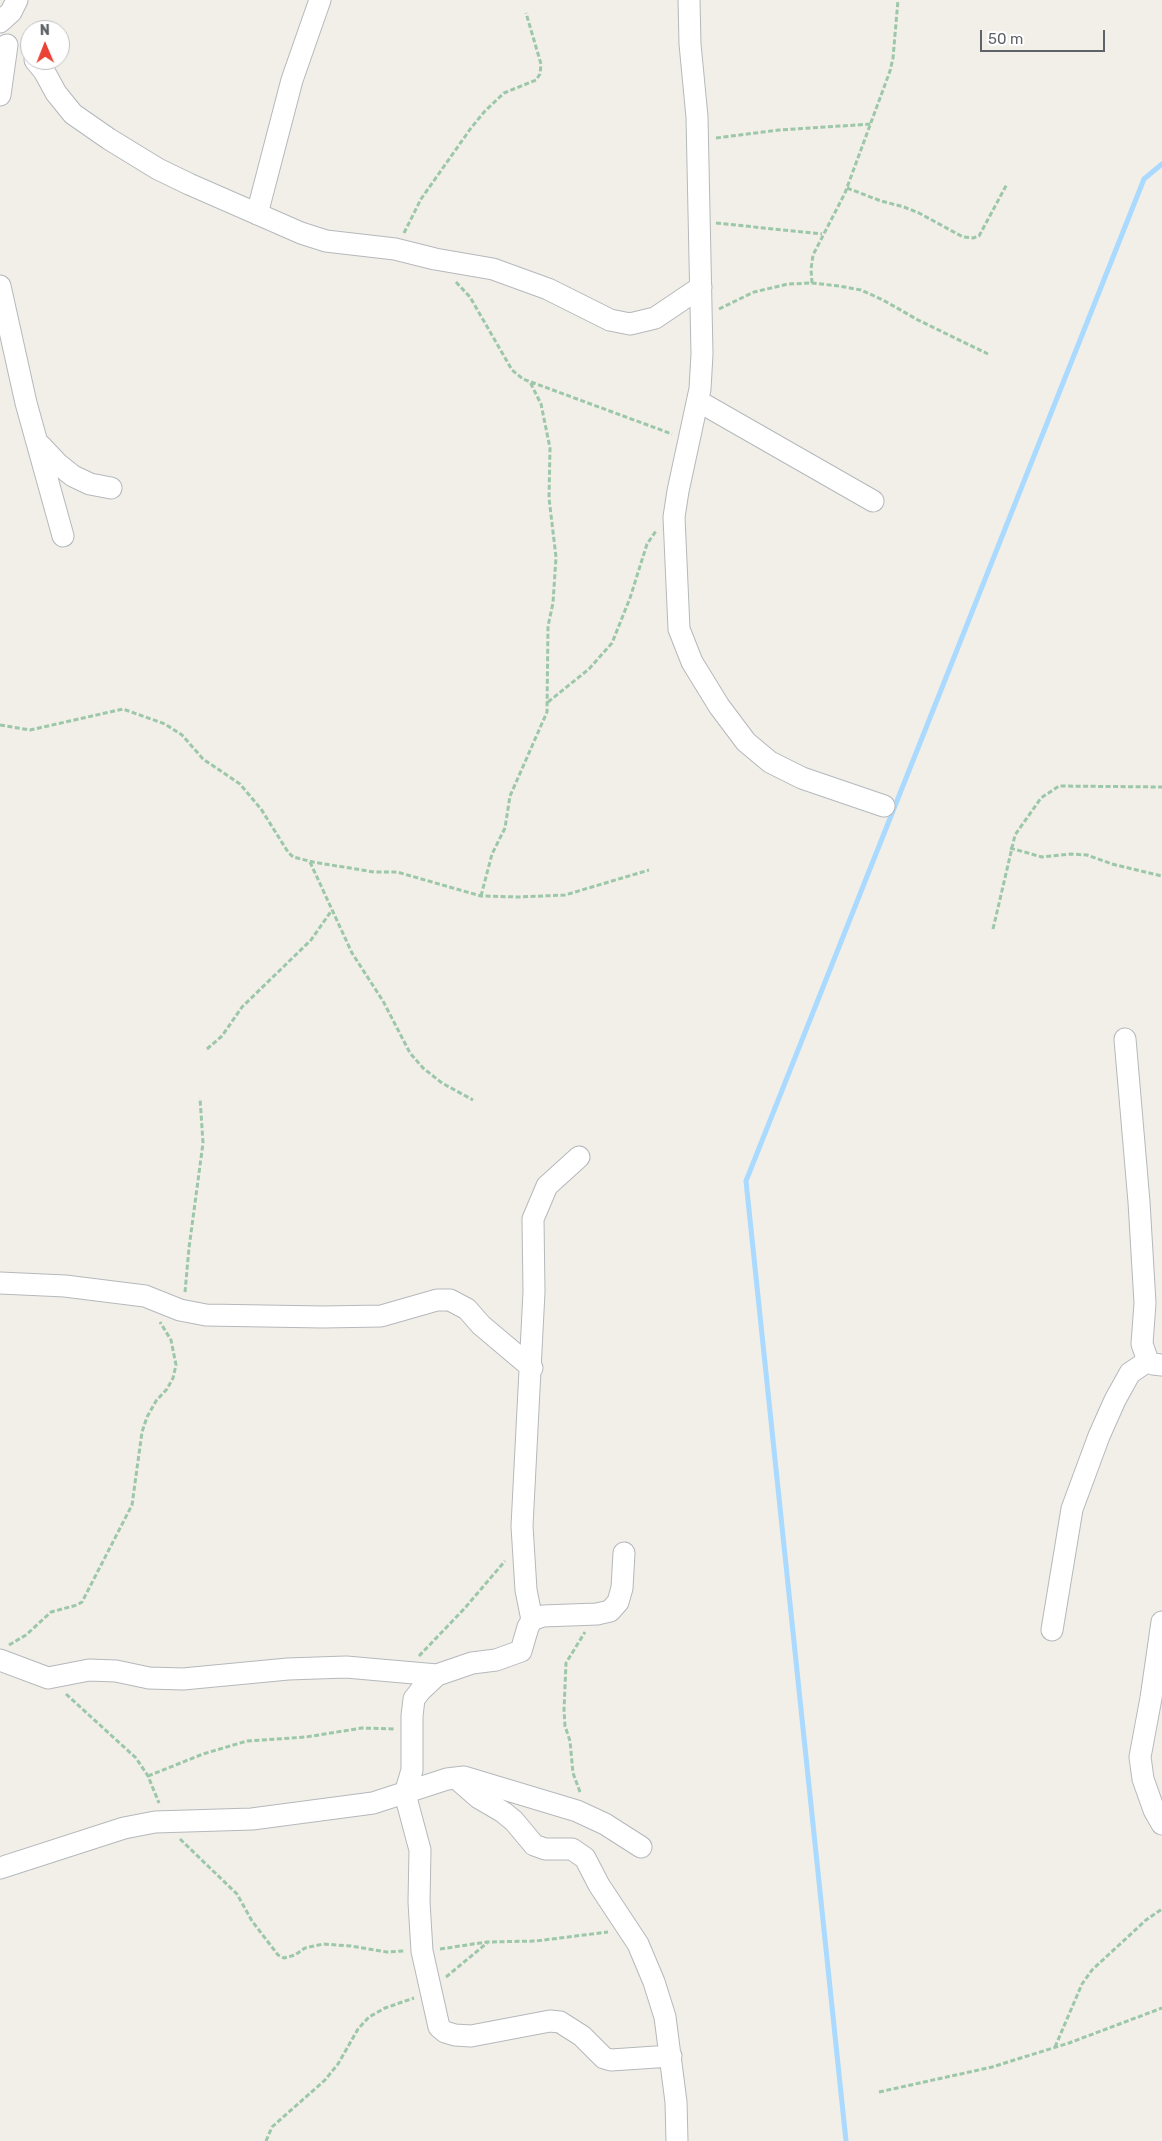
<!DOCTYPE html>
<html>
<head>
<meta charset="utf-8">
<style>
	body { margin:0 }
	#map { position:relative; width:1162px; height:2141px; overflow:hidden; background:#f1efe8; font-family:Rubik,sans-serif }
	canvas { display:block }
	.north { position:absolute; left:20px; top:20px; width:50px; height:50px; box-sizing:border-box; background:#fff; border:1px solid #bfc1c3; border-radius:50%; rotate:359deg; font-size:14px; font-weight:700; line-height:20px; text-align:center; color:#5f6368 }
	.north::after { content:''; display:block; margin:auto; width:18px; height:22px; background:#ea4335; clip-path:polygon(50% 0,100% 100%,50% 72%,0 100%) }
	.scale { position:absolute; left:980px; top:30px; width:125px; height:22px; box-sizing:border-box; border:2px solid #5f6368; border-top:0; padding-left:6px; font-size:15px; line-height:18px; white-space:nowrap; color:#5f6368; -webkit-text-stroke:4px #fff; paint-order:stroke }
</style>
</head>
<body>
<div id="map">
<canvas width="1162" height="2141"></canvas>
<div class="north">N</div>
<div class="scale">50 m</div>
</div>
<script>
const g = document.querySelector('canvas').getContext('2d');
g.lineJoin = 'round';
const toPath = rows => new Path2D(rows.map(r => 'M' + r).join(''));
function trace(path, color, width, dash) { g.strokeStyle = color; g.lineWidth = width; g.lineCap = dash ? 'butt' : 'round'; g.setLineDash(dash || []); g.stroke(path); }
trace(toPath([
	[846,2141,746,1181,1144,179,1162,164]
]), '#aadaff', 5);
const minor = toPath([
	[689,0,690,44,697,117,702,354,700,389,678,491,674,517,679,629,692,662,719,706,746,742,770,762,802,778,884,806],
	[0,22,11,12,17,0],
	[35,60,44,71,56,93,73,114,109,139,158,169,189,184,301,233,326,241,395,249,435,259,493,269,548,289,610,320,630,324,655,318,701,287],
	[0,95,7,45],
	[257,214,292,80,320,0],
	[0,286,26,403,63,536],
	[698,401,873,501],
	[40,445,58,464,73,476,90,484,111,488],
	[1125,1039,1139,1202,1145,1303,1142,1344,1148,1361,1153,1364,1162,1365],
	[0,1283,65,1286,145,1296,180,1310,206,1315,323,1317,381,1316,437,1300,450,1300,467,1309,481,1325,532,1368],
	[624,1553,622,1588,618,1602,610,1611,597,1614,543,1616,532,1620,528,1627,521,1651,496,1660,472,1663,437,1675,421,1690,414,1699,412,1716,412,1770,405,1794,420,1850,419,1902,422,1951,439,2027,445,2032,455,2035,471,2036,550,2021,560,2022,582,2036,604,2058,611,2060,671,2056],
	[532,1620,526,1590,522,1526,534,1292,533,1219,547,1186,579,1157],
	[1162,1622,1151,1698,1140,1757,1143,1779,1154,1810,1162,1824],
	[1052,1630,1072,1509,1099,1436,1115,1400,1130,1373,1148,1361],
	[0,1660,48,1678,89,1670,116,1671,149,1678,183,1679,288,1669,346,1667,437,1675],
	[456,1778,479,1798,503,1812,514,1821,534,1845,545,1849,572,1849,585,1858,599,1885,638,1944,654,1982,665,2017,676,2102,677,2141],
	[0,1868,124,1828,155,1822,252,1819,373,1803,447,1779,464,1777,577,1811,605,1824,641,1847]
]);
trace(minor, '#b5b8bc', 23);
trace(toPath([
	[716,138,779,130,872,124],
	[847,188,881,201,904,207,919,213,963,237,973,238,979,236,1007,184],
	[716,223,822,234],
	[404,233,421,199,471,128,485,111,504,93,536,80,540,74,541,64,526,13],
	[456,282,470,297,512,370,523,379,672,434],
	[812,283,811,269,813,255,845,193,890,71,893,58,898,0],
	[719,309,754,292,788,284,812,283,839,286,861,290,883,300,918,320,988,354],
	[548,702,589,669,612,643,630,598,647,544,656,531],
	[0,725,30,730,123,709,165,724,182,735,203,759,240,784,261,809,288,852,293,857,313,862,374,872,397,872,481,896,519,897,565,895,649,870],
	[1010,848,1042,857,1070,854,1087,855,1112,864,1162,876],
	[310,862,352,953,383,1001,410,1053,423,1068,442,1083,473,1100],
	[481,896,492,854,505,828,510,796,547,712,548,626,553,603,556,557,549,498,550,448,541,404,530,382],
	[993,929,1015,835,1041,798,1059,786,1162,787],
	[207,1049,222,1036,242,1007,311,940,332,910],
	[185,1292,189,1248,203,1143,200,1098],
	[9,1645,26,1635,51,1612,77,1605,82,1602,132,1505,142,1432,147,1417,156,1401,167,1389,173,1378,176,1365,171,1340,160,1322],
	[419,1656,464,1609,505,1561],
	[66,1694,136,1758,148,1776,159,1803],
	[148,1776,203,1754,247,1741,306,1737,362,1728,394,1729],
	[580,1792,573,1773,570,1741,565,1726,564,1710,566,1663,585,1632],
	[180,1839,237,1894,252,1921,278,1955,284,1958,295,1955,305,1948,323,1944,351,1946,387,1952,404,1951],
	[440,1949,487,1942,536,1941,608,1932],
	[446,1977,487,1943],
	[1055,2047,1082,1984,1092,1970,1146,1920,1162,1909],
	[879,2092,992,2067,1069,2043,1162,2008],
	[266,2141,272,2127,325,2080,338,2064,358,2029,369,2017,385,2008,414,1998]
]), '#9cc7a9', 3, [5, 2.5]);
trace(minor, '#fff', 21);
</script>
</body>
</html>
